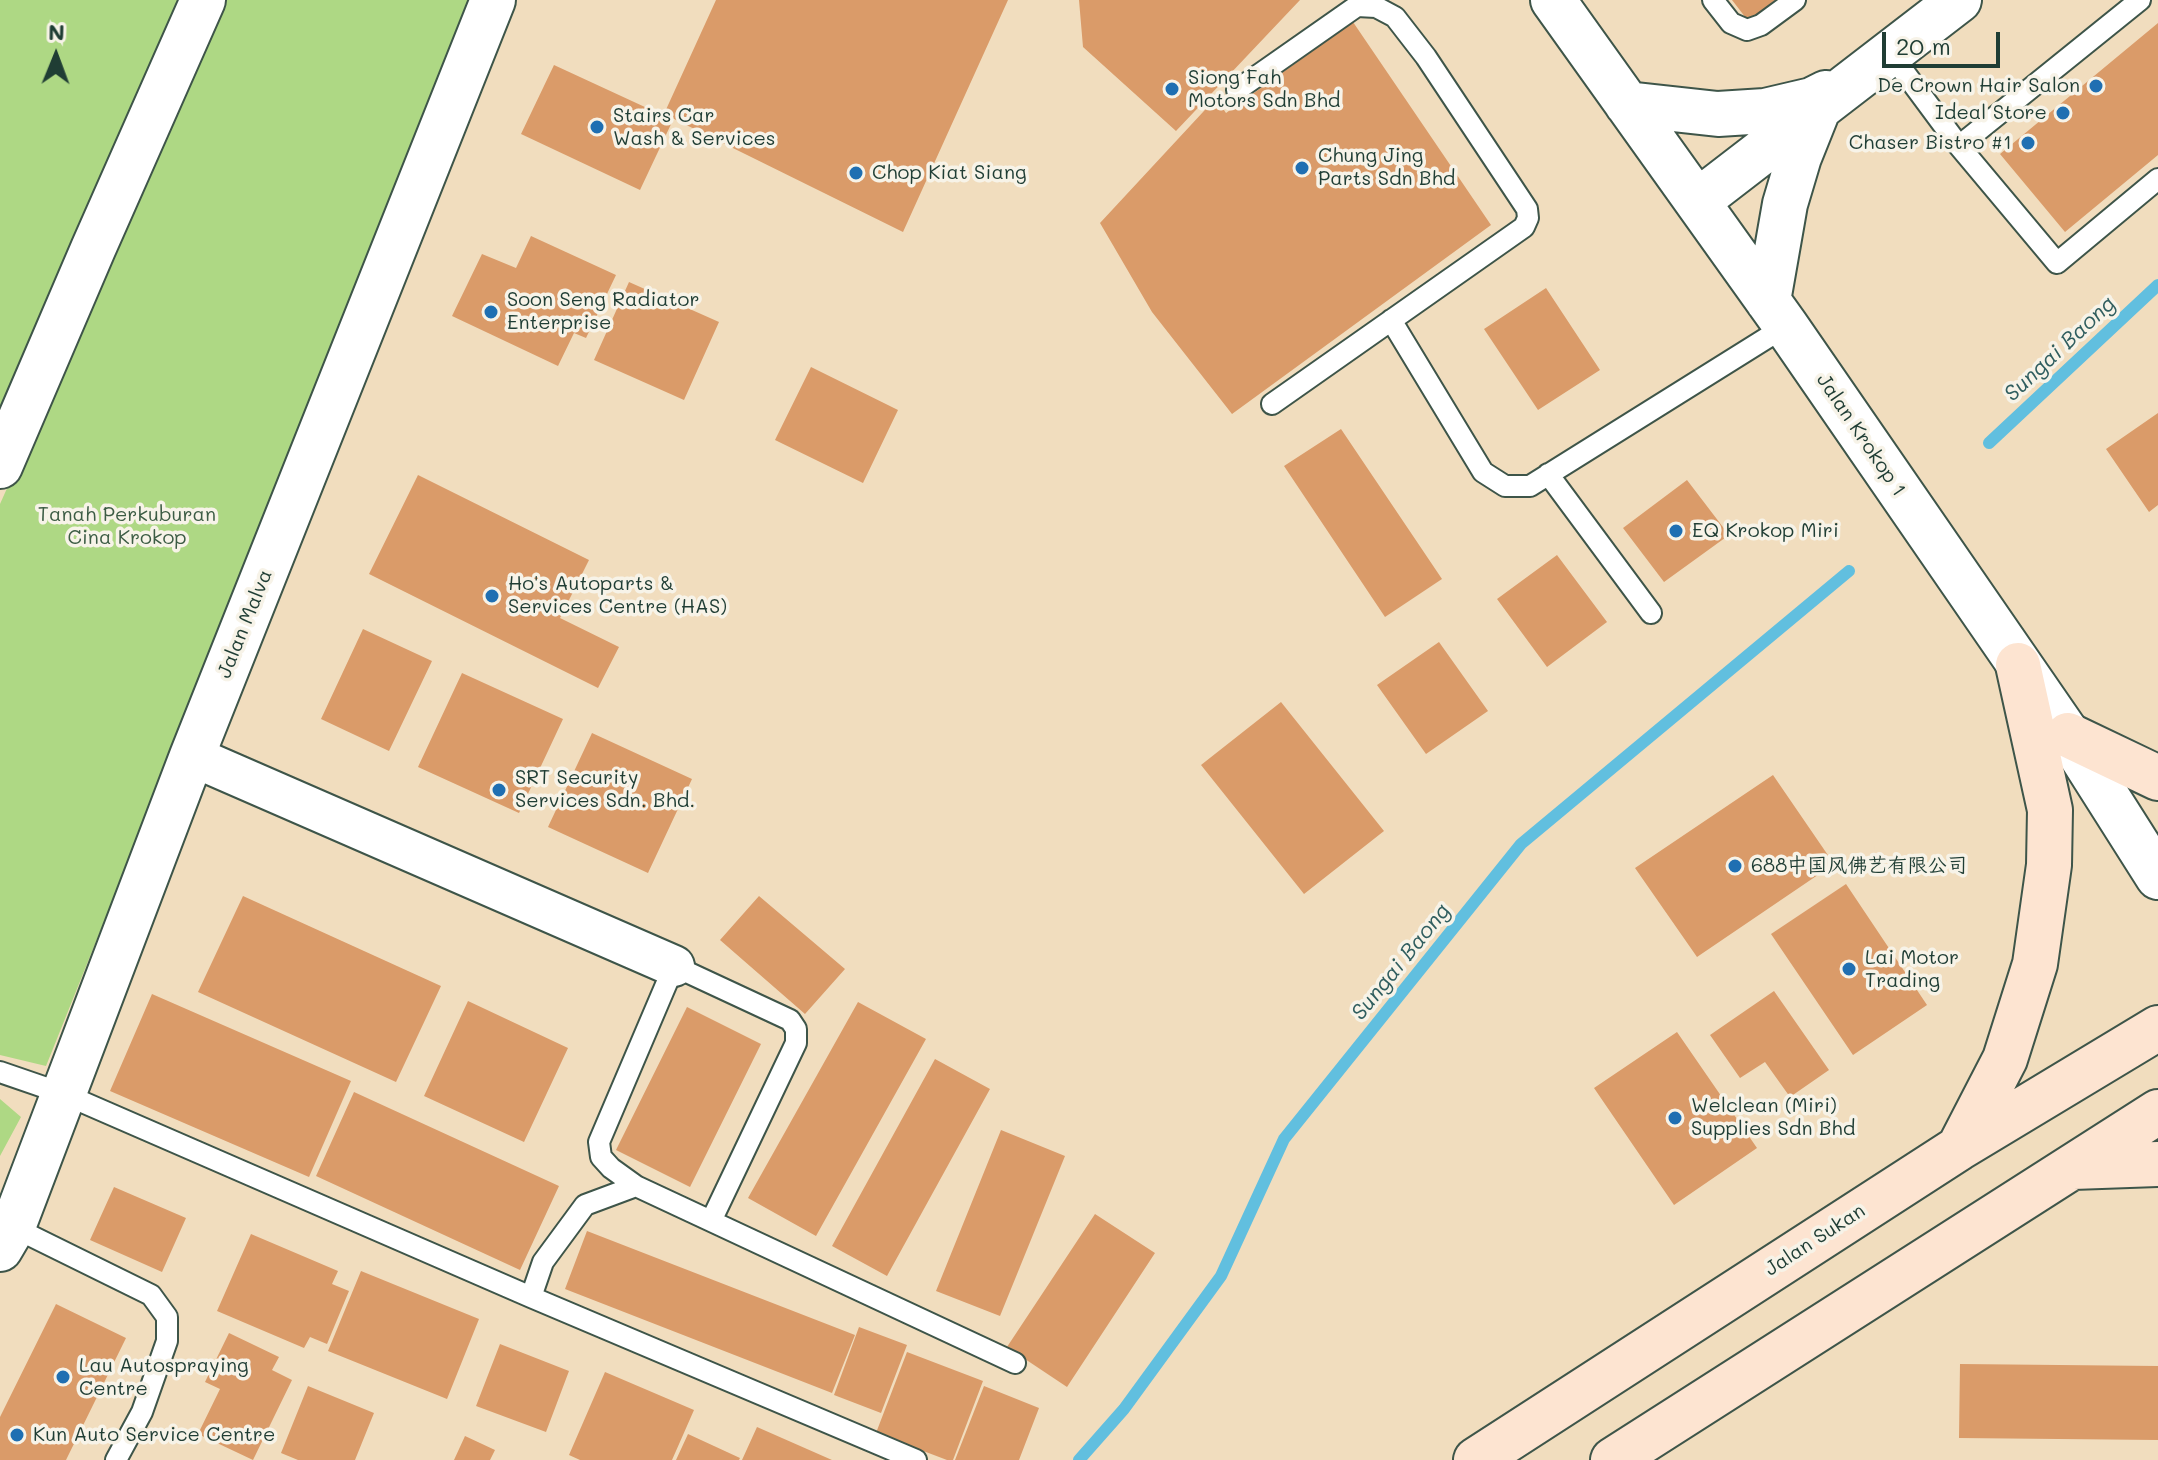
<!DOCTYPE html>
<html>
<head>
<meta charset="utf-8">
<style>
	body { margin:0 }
	#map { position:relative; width:2158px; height:1460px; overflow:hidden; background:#f1ddbe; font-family:Mali,sans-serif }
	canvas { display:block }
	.north { position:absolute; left:16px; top:16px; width:80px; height:80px; -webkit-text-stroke:6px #f7f3e8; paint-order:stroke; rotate:1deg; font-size:22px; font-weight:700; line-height:32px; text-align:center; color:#1f3d34 }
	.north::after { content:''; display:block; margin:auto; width:28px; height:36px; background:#1f3d34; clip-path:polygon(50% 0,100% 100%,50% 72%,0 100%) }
	.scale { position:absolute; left:1882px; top:32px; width:118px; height:36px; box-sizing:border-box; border:4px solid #1f3d34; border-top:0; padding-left:10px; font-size:24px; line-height:28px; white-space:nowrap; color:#1f3d34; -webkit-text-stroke:6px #f7f3e8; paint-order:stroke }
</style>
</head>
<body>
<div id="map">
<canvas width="2158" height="1460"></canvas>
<div class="north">N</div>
<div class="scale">20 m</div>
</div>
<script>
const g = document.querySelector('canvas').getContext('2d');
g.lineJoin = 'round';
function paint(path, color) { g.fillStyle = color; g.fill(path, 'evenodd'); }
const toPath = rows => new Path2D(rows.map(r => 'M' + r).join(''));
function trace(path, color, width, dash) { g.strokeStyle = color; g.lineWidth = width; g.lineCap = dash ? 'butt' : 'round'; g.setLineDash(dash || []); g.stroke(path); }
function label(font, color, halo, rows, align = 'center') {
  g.font = font + ' Mali,"LXGW WenKai TC",sans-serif'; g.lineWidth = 7; g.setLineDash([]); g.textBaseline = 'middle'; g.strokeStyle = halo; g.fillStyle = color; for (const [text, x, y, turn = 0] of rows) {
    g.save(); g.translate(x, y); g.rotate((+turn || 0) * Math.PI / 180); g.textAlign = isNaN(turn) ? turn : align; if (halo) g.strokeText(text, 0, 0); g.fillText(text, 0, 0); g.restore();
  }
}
paint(toPath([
	[0,0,181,0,0,413],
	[225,0,474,0,46,1066,0,1055,0,504],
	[0,1099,21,1117,0,1156]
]), '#aed884');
trace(toPath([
	[1989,443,2158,285],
	[1079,1460,1124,1409,1221,1276,1284,1139,1521,844,1849,571]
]), '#61bfdf', 12);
paint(toPath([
	[716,0,1008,0,903,232,664,114],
	[1079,0,1300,0,1176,131,1083,47],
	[1732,0,1775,0,1749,22],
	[1353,22,1491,225,1232,414,1152,312,1100,223,1216,98,1226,113],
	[2158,23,2158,155,2065,232,2000,154],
	[554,65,673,120,640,190,521,134],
	[531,236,616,275,586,338,574,333,558,366,452,316,482,254,516,268],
	[629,282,719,322,684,400,594,360],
	[1546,288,1600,370,1538,410,1484,329],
	[811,367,898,410,863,483,775,440],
	[2158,413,2158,505,2149,512,2106,449],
	[1341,429,1442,579,1385,617,1284,466],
	[418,475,589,560,560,618,619,647,598,688,369,574],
	[1687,480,1729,535,1664,582,1623,528],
	[1557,555,1607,622,1547,667,1497,599],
	[363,629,432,661,389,751,321,719],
	[1439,642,1488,711,1426,754,1377,685],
	[462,673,563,719,519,813,418,767],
	[1281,702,1384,831,1304,894,1201,765],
	[592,733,692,779,648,873,548,827],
	[1773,775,1834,864,1697,957,1635,868],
	[1846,884,1927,1005,1853,1055,1771,934],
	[243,896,441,986,396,1082,198,992],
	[759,896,845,969,805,1014,720,940],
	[1774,991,1829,1070,1790,1097,1765,1062,1740,1078,1710,1035],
	[152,994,351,1081,309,1177,110,1091],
	[468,1001,568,1048,524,1142,424,1096],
	[858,1002,926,1039,816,1236,748,1198],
	[687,1007,761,1044,690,1187,616,1150],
	[1677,1032,1757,1148,1674,1205,1594,1088],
	[935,1059,990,1089,887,1276,832,1246],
	[354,1092,559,1186,520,1270,316,1176],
	[1001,1130,1065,1156,1000,1316,936,1291],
	[114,1187,186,1218,162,1272,90,1240],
	[1095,1214,1155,1253,1067,1387,1007,1347],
	[587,1231,855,1335,832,1393,565,1289],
	[251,1234,338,1271,332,1284,349,1291,327,1344,310,1337,304,1348,217,1311],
	[361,1271,479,1319,447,1399,328,1351],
	[56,1304,126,1338,66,1460,0,1460,0,1417],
	[859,1327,907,1345,881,1413,834,1395],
	[229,1333,279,1357,272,1370,292,1380,253,1460,198,1434,220,1389,205,1382],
	[500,1344,569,1371,546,1432,476,1406],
	[907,1352,983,1381,953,1460,947,1460,876,1433],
	[1960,1364,2158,1366,2158,1440,1959,1438],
	[605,1372,694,1410,672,1460,580,1460,569,1455],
	[308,1386,374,1413,355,1460,298,1460,281,1453],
	[984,1386,1039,1408,1019,1460,955,1460],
	[757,1427,832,1460,742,1460],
	[688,1434,740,1458,739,1460,676,1460],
	[465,1436,495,1450,490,1460,454,1460]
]), '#da9b69');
const service = toPath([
	[1713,0,1731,23,1747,30,1761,25,1795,0],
	[1890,53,1959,146,2057,263,2158,179],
	[1237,90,1357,6,1376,7,1395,17,1426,57,1527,209,1528,218,1524,227,1272,404],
	[1959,146,2140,0],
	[1391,320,1483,472,1505,486,1530,486,1786,326],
	[1548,474,1651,613],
	[0,1072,64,1094,531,1297,916,1460],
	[636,1186,611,1168,601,1157,599,1142,674,966,790,1020,796,1029,796,1043,712,1219],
	[13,1227,151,1295,167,1317,167,1341,142,1412,116,1460],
	[531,1297,543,1262,585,1205,636,1186,1015,1363]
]);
const minor = toPath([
	[192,756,674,966]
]);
const tertiary = toPath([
	[1553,0,1786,326,2068,735,2158,877],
	[1627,104,1718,114,1765,111,1812,100,1826,93],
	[1698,201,1959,0],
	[1768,301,1785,204,1799,157,1817,112],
	[0,466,93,249,203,0],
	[0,1249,13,1227,192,756,493,0]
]);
const secondary = toPath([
	[2068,735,2158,778],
	[1959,1148,2005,1059,2035,964,2049,865,2050,810,2018,665],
	[2073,1167,2158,1164],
	[1476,1460,1959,1148,2158,1028],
	[1613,1460,2158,1112]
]);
trace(service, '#3e5549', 24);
trace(minor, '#3e5549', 44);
trace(tertiary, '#3e5549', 48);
trace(secondary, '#3e5549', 48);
trace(service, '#fff', 20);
trace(minor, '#fff', 40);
trace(tertiary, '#fff', 44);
trace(secondary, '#fde4d1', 44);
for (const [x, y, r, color] of [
	[2096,86,8,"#1f6fb2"],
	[1172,89,8,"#1f6fb2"],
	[2063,113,8,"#1f6fb2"],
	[597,127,8,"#1f6fb2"],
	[2028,143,8,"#1f6fb2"],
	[1302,168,8,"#1f6fb2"],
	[856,173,8,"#1f6fb2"],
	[491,312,8,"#1f6fb2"],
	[1676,531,8,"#1f6fb2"],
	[492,596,8,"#1f6fb2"],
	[499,790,8,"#1f6fb2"],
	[1735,866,8,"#1f6fb2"],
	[1849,969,8,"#1f6fb2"],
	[1675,1118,8,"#1f6fb2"],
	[63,1377,8,"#1f6fb2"],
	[17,1435,8,"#1f6fb2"]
]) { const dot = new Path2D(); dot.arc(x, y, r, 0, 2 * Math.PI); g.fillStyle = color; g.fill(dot); trace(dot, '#f7f3e8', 3); }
label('20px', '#1f3d34', '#f7f3e8', [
	["Siong Fah",1188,78],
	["Motors Sdn Bhd",1188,101],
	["De Crown Hair Salon",2080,86,"right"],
	["Ideal Store",2047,113,"right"],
	["Stairs Car",613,116],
	["Wash & Services",613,139],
	["Chaser Bistro #1",2012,143,"right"],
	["Chung Jing",1318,156],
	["Parts Sdn Bhd",1318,179],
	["Chop Kiat Siang",872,173],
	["Soon Seng Radiator",507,300],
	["Enterprise",507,323],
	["EQ Krokop Miri",1692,531],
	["Ho's Autoparts &",508,584],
	["Services Centre (HAS)",508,607],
	["SRT Security",515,778],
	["Services Sdn. Bhd.",515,801],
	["688中国风佛艺有限公司",1751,866],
	["Lai Motor",1865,958],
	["Trading",1865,981],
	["Welclean (Miri)",1691,1106],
	["Supplies Sdn Bhd",1691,1129],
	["Lau Autospraying",79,1366],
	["Centre",79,1389],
	["Kun Auto Service Centre",33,1435]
], 'left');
label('20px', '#1f3d34', '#f7f3e8', [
	["Jalan Krokop 1",1861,435,56],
	["Jalan Malva",245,624,-68],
	["Jalan Sukan",1815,1240,-33]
]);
label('20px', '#3c5c44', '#f7f3e8', [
	["Tanah Perkuburan",127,515],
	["Cina Krokop",127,538]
]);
label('italic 22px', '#305e5f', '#f7f3e8', [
	["Sungai Baong",2060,349,-43],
	["Sungai Baong",1401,962,-51]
]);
</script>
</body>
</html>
